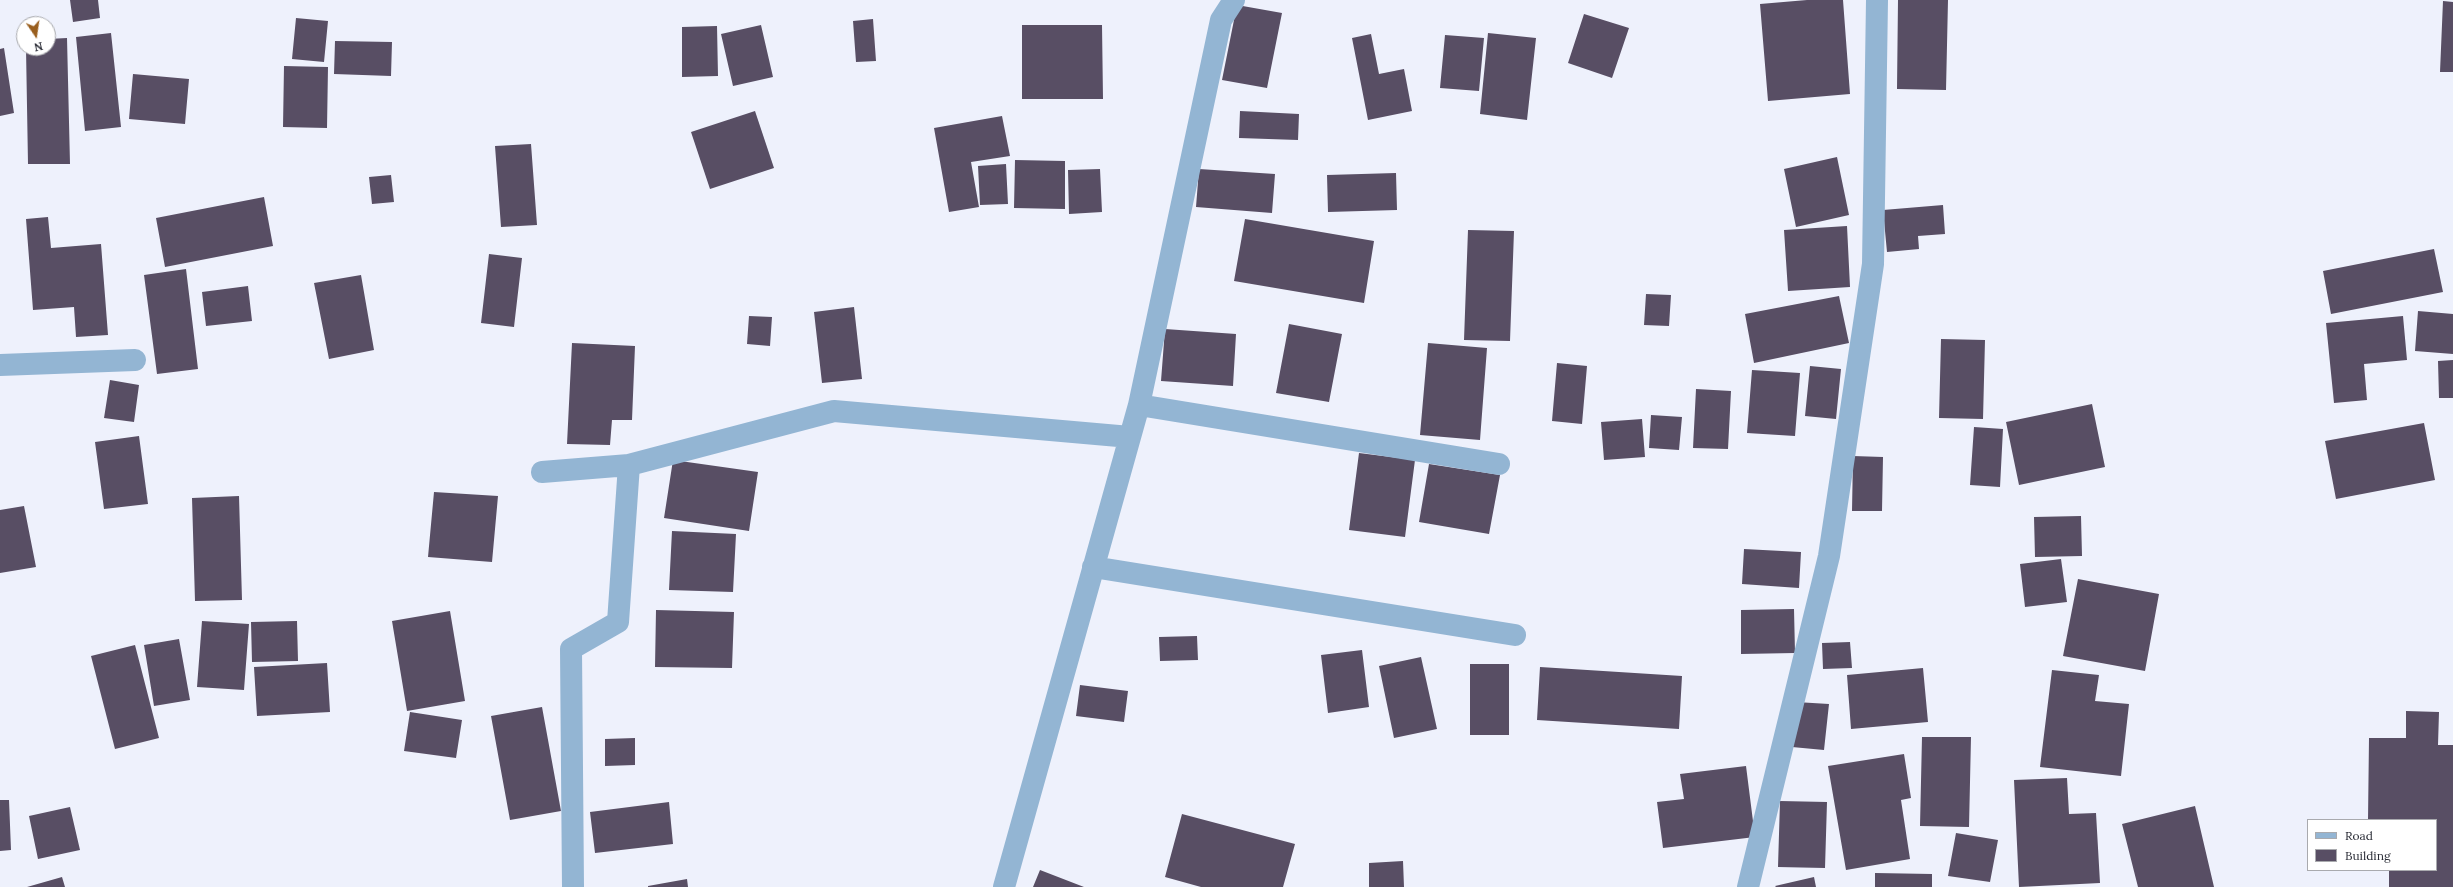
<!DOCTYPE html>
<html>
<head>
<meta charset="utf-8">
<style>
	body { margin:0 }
	#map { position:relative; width:2453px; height:887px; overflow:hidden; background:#eef1fc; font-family:Lora,serif }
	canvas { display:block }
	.legend { position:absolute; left:2307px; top:819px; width:130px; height:52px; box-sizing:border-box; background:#fff; border:1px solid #a9aaae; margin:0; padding:5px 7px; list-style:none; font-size:12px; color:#292b35 }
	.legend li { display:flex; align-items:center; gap:8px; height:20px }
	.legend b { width:20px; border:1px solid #a9aaae }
	.north { position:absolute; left:16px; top:16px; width:40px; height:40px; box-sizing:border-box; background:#fff; border:1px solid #a9aaae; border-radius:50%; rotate:167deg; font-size:11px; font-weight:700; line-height:16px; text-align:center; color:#292b35 }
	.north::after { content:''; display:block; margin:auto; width:14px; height:18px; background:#995e1d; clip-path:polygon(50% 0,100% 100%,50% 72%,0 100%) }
</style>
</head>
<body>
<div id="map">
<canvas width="2453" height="887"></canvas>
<ul class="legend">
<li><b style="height:5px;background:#93b5d3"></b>Road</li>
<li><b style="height:11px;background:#584e64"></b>Building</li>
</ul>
<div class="north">N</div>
</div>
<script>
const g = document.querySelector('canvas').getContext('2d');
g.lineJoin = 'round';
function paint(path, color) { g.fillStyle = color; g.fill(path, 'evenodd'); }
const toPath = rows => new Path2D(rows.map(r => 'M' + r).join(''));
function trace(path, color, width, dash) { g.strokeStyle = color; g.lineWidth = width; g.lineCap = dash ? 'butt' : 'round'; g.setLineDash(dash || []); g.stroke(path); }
paint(toPath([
	[70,0,98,0,100,18,73,22],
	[1807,0,1843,0,1850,94,1768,101,1760,4],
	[1898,0,1948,0,1946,90,1897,89],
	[2443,1,2453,2,2453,72,2440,72],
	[1237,5,1282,13,1267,88,1222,80],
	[1584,14,1629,28,1612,78,1568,63],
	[296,18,328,21,324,62,292,59],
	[873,19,876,61,856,62,853,21],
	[761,25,773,77,733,86,721,34],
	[1022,25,1102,25,1103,99,1022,99],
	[717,26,718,76,682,77,682,27],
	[111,33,121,127,85,131,76,37],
	[1488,33,1536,38,1527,120,1480,114],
	[1371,34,1379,74,1404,69,1412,111,1368,120,1352,38],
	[1445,35,1484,38,1479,91,1440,88],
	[67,38,70,164,28,164,26,48,48,48,48,39],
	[335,41,392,42,391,76,334,74],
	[4,48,14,113,0,116,0,49],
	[284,66,328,67,327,128,283,127],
	[133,74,189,79,185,124,129,119],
	[755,111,774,168,710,189,691,132],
	[1240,111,1299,114,1298,140,1239,138],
	[1002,116,1010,156,971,162,979,207,949,212,934,128],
	[531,144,537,225,501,227,495,146],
	[1837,157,1849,215,1796,227,1784,169],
	[1015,160,1065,161,1065,209,1014,208],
	[1006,164,1008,204,980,205,978,166],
	[1100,169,1102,212,1069,214,1068,170],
	[1199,169,1275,174,1272,213,1196,207],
	[1396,173,1397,210,1328,212,1327,175],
	[391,175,394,202,372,204,369,177],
	[264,197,273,246,165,267,156,218],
	[1943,205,1945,234,1918,236,1919,249,1887,252,1883,210],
	[48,217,51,248,101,244,108,335,76,337,74,307,33,310,26,219],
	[1245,219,1374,241,1364,303,1234,281],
	[1847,226,1850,287,1788,291,1784,230],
	[1468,230,1514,231,1510,341,1464,340],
	[2434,249,2443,292,2331,314,2323,271],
	[489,254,522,258,514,327,481,323],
	[186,269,198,369,157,374,144,275],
	[361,275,374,350,329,359,314,283],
	[248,286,252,321,206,326,202,292],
	[1646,294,1671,295,1669,326,1644,325],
	[1839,296,1849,343,1754,363,1745,314],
	[854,307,862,379,822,383,814,312],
	[2418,311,2453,314,2453,354,2415,351],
	[749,316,772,317,770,346,747,344],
	[2403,316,2407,360,2364,364,2367,400,2334,403,2326,323],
	[1289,324,1342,334,1329,402,1276,393],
	[1165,329,1236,334,1233,386,1161,381],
	[1941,339,1985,340,1983,419,1939,418],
	[572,343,635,346,632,420,612,420,610,445,567,444],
	[1428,343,1487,348,1480,440,1420,435],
	[2453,360,2453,398,2439,398,2438,361],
	[1557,363,1587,366,1582,424,1552,421],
	[1810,366,1841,369,1836,419,1805,416],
	[1752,370,1800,373,1795,436,1747,433],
	[110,380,139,385,134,422,104,418],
	[1696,389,1731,391,1728,449,1693,448],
	[2092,404,2105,467,2019,485,2006,422],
	[1651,415,1682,417,1679,450,1649,448],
	[1642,419,1645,457,1604,460,1601,422],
	[2424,423,2435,480,2336,499,2325,441],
	[1974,427,2003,429,2000,487,1970,485],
	[139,436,148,504,104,509,95,442],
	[1359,453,1415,460,1405,537,1349,530],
	[1853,456,1883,457,1882,511,1852,511],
	[673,460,758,472,749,531,664,518],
	[1429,464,1500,475,1489,534,1419,522],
	[434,492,498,496,492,562,428,557],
	[239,496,242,600,195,601,192,498],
	[24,506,36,567,0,573,0,510],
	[2081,516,2082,556,2035,557,2034,517],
	[672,531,736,534,733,592,669,590],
	[1744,549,1801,552,1799,588,1742,584],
	[2061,559,2067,602,2025,607,2020,564],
	[2078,579,2159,594,2145,671,2063,656],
	[1794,609,1795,653,1741,654,1741,610],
	[656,610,734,612,732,668,655,667],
	[450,611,465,701,407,711,392,621],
	[202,621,249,624,244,690,197,687],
	[297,621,298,661,252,662,251,622],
	[1197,636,1198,660,1160,661,1159,637],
	[179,639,190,700,154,706,144,645],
	[1850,642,1852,668,1823,669,1822,643],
	[135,645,159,738,115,749,91,656],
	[1362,650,1369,707,1328,713,1321,655],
	[1421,657,1437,729,1394,738,1379,666],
	[327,663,330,712,257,716,254,667],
	[1470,664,1509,664,1509,735,1470,735],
	[1540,667,1682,676,1679,729,1537,720],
	[1923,668,1928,722,1851,729,1847,675],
	[2052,670,2099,675,2095,701,2129,704,2121,776,2040,767],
	[1080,685,1128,691,1124,722,1076,716],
	[1796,702,1829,704,1824,750,1792,747],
	[542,707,561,811,510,820,491,716],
	[2406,711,2439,712,2438,745,2453,745,2453,887,2389,887,2389,870,2436,870,2436,820,2368,820,2369,738,2406,738],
	[410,712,462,720,456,758,404,751],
	[1922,737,1971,737,1969,827,1920,826],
	[635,738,635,765,605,766,605,739],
	[1904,754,1911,798,1901,800,1910,859,1846,870,1828,766],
	[1746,766,1755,837,1663,848,1657,802,1684,799,1680,774],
	[2067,778,2069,814,2096,813,2100,883,2019,887,2014,780],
	[0,800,9,800,11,850,0,851],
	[1780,801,1827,802,1825,868,1778,867],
	[669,802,673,844,595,853,590,812],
	[2195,806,2214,887,2138,887,2122,824],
	[70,807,80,850,38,859,29,816],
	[1182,814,1295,844,1283,887,1201,887,1165,877],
	[1956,833,1998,840,1990,882,1948,876],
	[1403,861,1404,887,1369,887,1369,863],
	[1040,870,1084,887,1033,887],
	[1875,873,1932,874,1932,887,1875,887],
	[62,877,65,887,27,887],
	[1814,877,1816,887,1776,887,1775,886],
	[687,879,688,887,648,887,648,886]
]), '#584e64');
trace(toPath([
	[0,365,135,360],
	[1139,405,1499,464],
	[542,472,629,465,834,411,1130,437],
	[1093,567,1515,635],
	[573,887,571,649,618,622,629,465],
	[1004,887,1139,405,1221,20,1234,0],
	[1748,887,1829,556,1873,264,1877,0]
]), '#93b5d3', 22);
</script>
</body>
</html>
